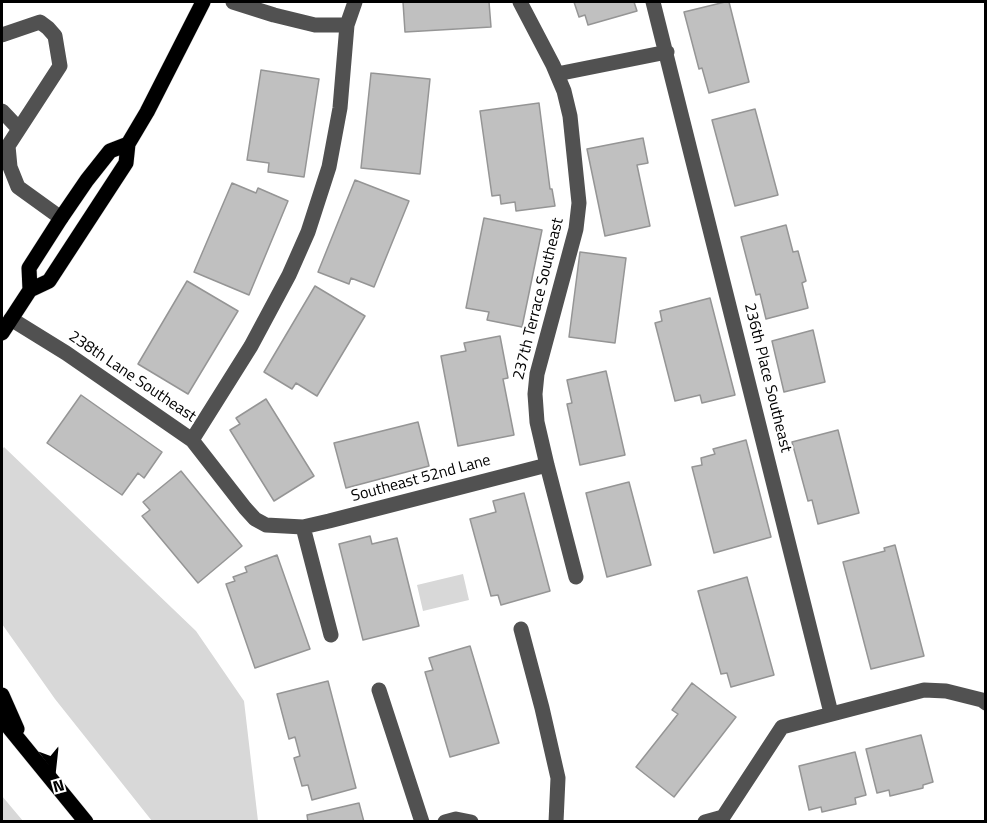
<!DOCTYPE html>
<html>
<head>
<meta charset="utf-8">
<style>
	body { margin:0 }
	#map { position:relative; width:987px; height:823px; overflow:hidden; background:#fff; font-family:"Titillium Web",sans-serif }
	canvas { display:block }
	.frame { position:absolute; inset:0; border:3px solid #000; pointer-events:none }
	.north { position:absolute; left:24px; top:739px; width:60px; height:60px; -webkit-text-stroke:4px #fff; paint-order:stroke; rotate:165deg; font-size:16px; font-weight:700; line-height:24px; text-align:center; color:#000 }
	.north::after { content:''; display:block; margin:auto; width:21px; height:27px; background:#000; clip-path:polygon(50% 0,100% 100%,50% 72%,0 100%) }
</style>
</head>
<body>
<div id="map">
<canvas width="987" height="823"></canvas>
<div class="frame"></div>
<div class="north">N</div>
</div>
<script>
const g = document.querySelector('canvas').getContext('2d');
g.lineJoin = 'round';
function paint(path, color) { g.fillStyle = color; g.fill(path, 'evenodd'); }
const toPath = rows => new Path2D(rows.map(r => 'M' + r).join(''));
function trace(path, color, width, dash) { g.strokeStyle = color; g.lineWidth = width; g.lineCap = dash ? 'butt' : 'round'; g.setLineDash(dash || []); g.stroke(path); }
function label(font, color, halo, rows, align = 'center') {
  g.font = font + ' "Titillium Web",sans-serif'; g.lineWidth = 4.5; g.setLineDash([]); g.textBaseline = 'middle'; g.strokeStyle = halo; g.fillStyle = color; for (const [text, x, y, turn = 0] of rows) {
    g.save(); g.translate(x, y); g.rotate((+turn || 0) * Math.PI / 180); g.textAlign = isNaN(turn) ? turn : align; if (halo) g.strokeText(text, 0, 0); g.fillText(text, 0, 0); g.restore();
  }
}
paint(toPath([
	[4,447,196,631,244,701,258,821,152,821,55,699,2,624,2,450],
	[463,574,469,600,423,611,417,585],
	[2,796,23,821,2,821]
]), '#d8d8d8');
const building = toPath([
	[403,2,489,2,491,27,405,32,403,2],
	[574,2,634,2,637,11,588,25,585,15,579,17,574,2],
	[725,2,729,2,749,82,709,93,702,68,699,69,684,12,725,2],
	[261,70,319,79,304,177,268,172,269,163,247,160,261,70],
	[371,73,430,79,420,174,361,168,371,73],
	[539,103,550,189,552,189,555,206,516,211,515,202,501,204,500,195,492,196,480,111,539,103],
	[755,109,778,195,735,206,712,120,755,109],
	[643,138,648,163,637,165,650,226,605,236,587,149,643,138],
	[355,180,409,201,374,287,351,278,349,284,318,272,355,180],
	[232,183,256,193,258,188,288,201,249,295,194,272,232,183],
	[484,218,542,230,522,327,487,320,489,312,466,308,484,218],
	[786,225,793,252,798,251,806,281,802,283,808,308,766,319,760,294,756,295,741,237,786,225],
	[580,252,626,258,615,343,569,337,580,252],
	[187,281,238,311,188,394,138,364,187,281],
	[315,286,365,316,317,396,296,383,292,389,264,372,315,286],
	[710,298,735,395,702,403,700,395,675,401,655,323,662,321,660,311,710,298],
	[813,330,825,382,784,392,772,341,813,330],
	[500,336,508,378,503,379,514,435,458,446,441,356,466,351,464,343,500,336],
	[606,371,625,455,580,465,567,404,572,403,567,380,606,371],
	[81,395,162,452,144,478,138,473,122,495,47,443,81,395],
	[266,399,314,476,274,501,230,430,240,424,236,418,266,399],
	[418,422,429,466,346,488,334,443,418,422],
	[838,430,859,513,818,524,812,500,808,501,792,442,838,430],
	[746,440,771,537,714,553,692,467,702,465,701,458,715,454,713,449,746,440],
	[181,471,242,546,198,583,142,516,150,510,143,502,181,471],
	[629,482,651,565,607,577,586,493,629,482],
	[524,493,550,591,501,605,498,595,491,596,470,519,496,512,493,501,524,493],
	[370,536,372,544,397,538,419,626,363,640,339,544,370,536],
	[895,545,924,656,871,669,843,562,885,551,884,548,895,545],
	[277,555,310,649,255,668,226,584,235,581,233,577,247,572,245,567,277,555],
	[747,577,774,675,731,687,727,673,721,674,698,591,747,577],
	[470,646,499,743,450,757,425,672,433,670,429,658,470,646],
	[328,681,356,788,312,800,308,785,302,786,294,758,300,756,295,737,289,739,277,694,328,681],
	[692,683,736,717,674,797,636,767,678,714,672,710,692,683],
	[921,735,933,782,923,785,923,788,890,796,889,790,877,793,866,749,921,735],
	[855,752,866,795,855,798,856,804,822,812,821,807,809,810,799,766,855,752],
	[359,803,364,822,308,822,307,815,359,803]
]);
paint(building, '#c0c0c0');
trace(building, '#959595', 1.5);
const major = toPath([
	[30,290,29,268,61,218,87,180,110,151,128,144],
	[2,333,30,290,49,281,126,163,128,144,147,112,203,2],
	[2,695,17,729],
	[2,719,86,822]
]);
trace(major, '#dbdbdb', 16);
trace(toPath([
	[233,2,274,15,315,25,347,25,355,2],
	[520,2,553,65,564,91,570,116,579,203,576,229,537,374,535,394,537,422,547,465,576,577],
	[653,2,831,713],
	[2,35,40,22,48,28,55,36,60,66,8,146,10,167,18,187,61,218],
	[557,74,667,52],
	[2,111,19,129],
	[11,319,66,353,192,440,245,508,255,519,266,525,303,527,331,635],
	[192,440,251,346,289,275,308,232,329,167,340,108,347,25],
	[303,527,329,521,547,465],
	[521,629,542,708,558,778,556,822],
	[379,690,422,822],
	[445,822,456,819,471,822],
	[705,822,723,817,782,727,924,690,946,691,982,700,986,703]
]), '#515151', 15);
trace(major, '#000', 15);
label('16px', '#000', '#fff', [
	["237th Terrace Southeast",539,299,-76],
	["238th Lane Southeast",132,377,34],
	["236th Place Southeast",767,378,76],
	["Southeast 52nd Lane",421,479,-15]
]);
</script>
</body>
</html>
